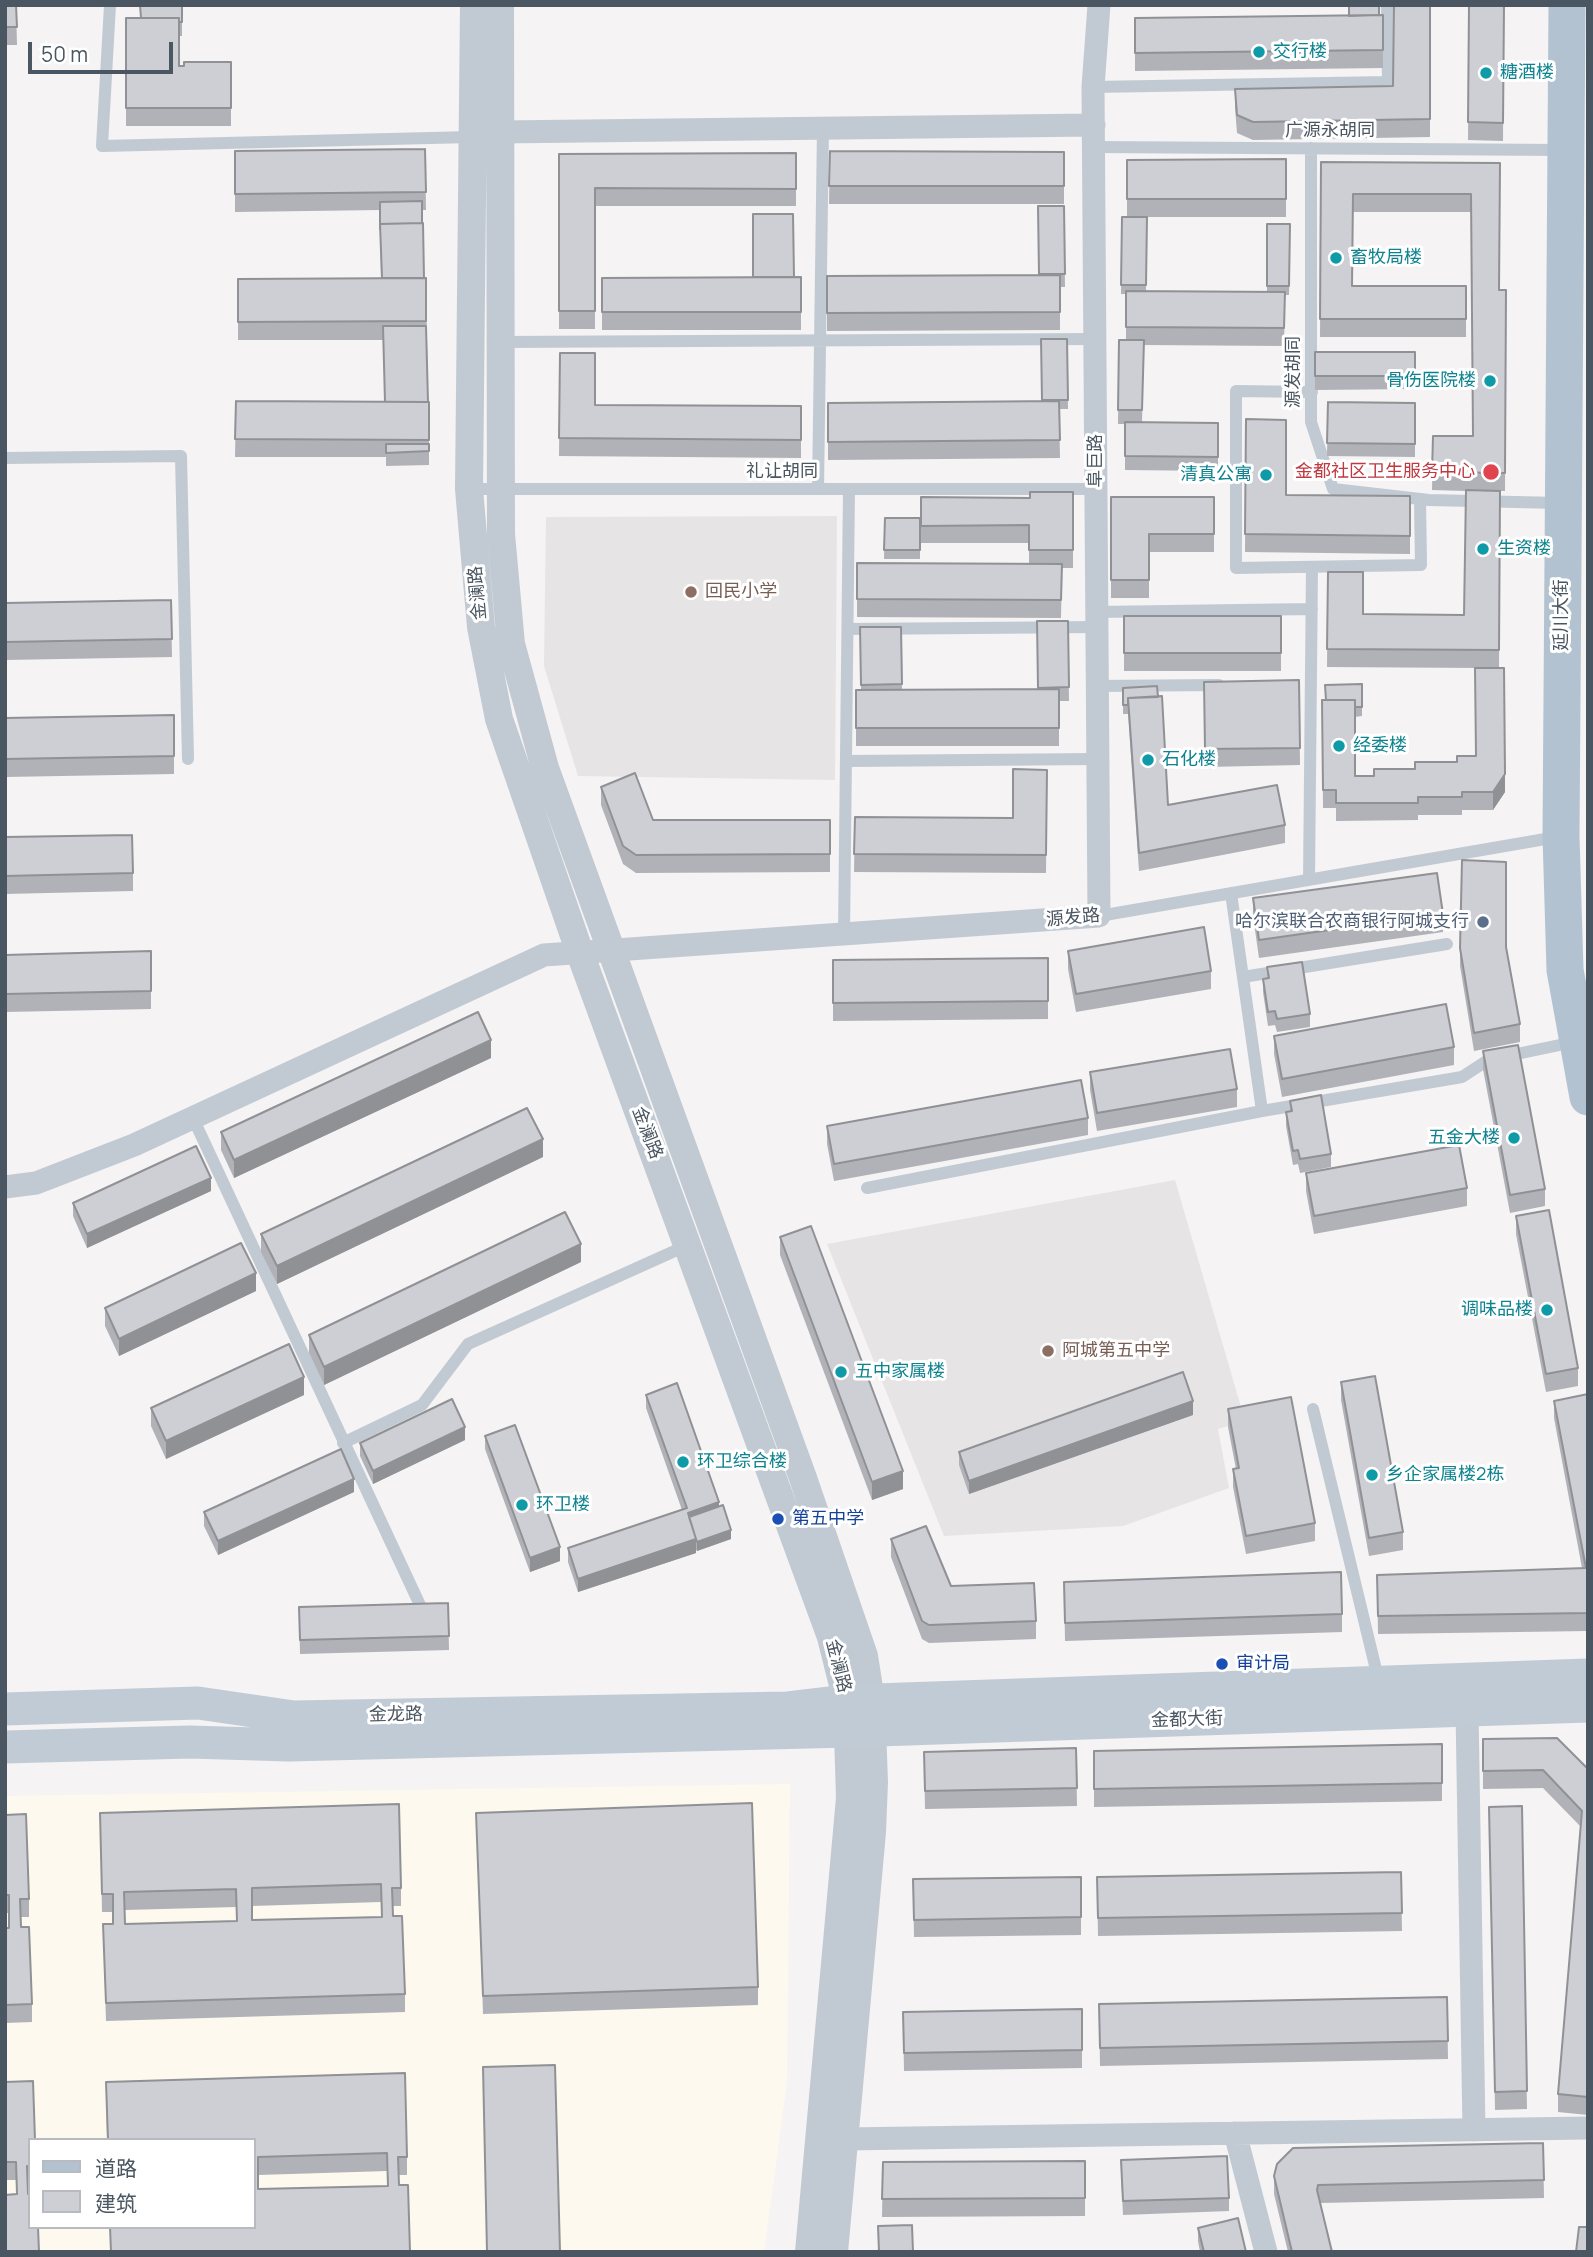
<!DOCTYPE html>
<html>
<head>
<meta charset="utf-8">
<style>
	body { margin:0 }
	#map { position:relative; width:1593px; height:2257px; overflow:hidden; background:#f5f3f3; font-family:Manrope,"Noto Sans SC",sans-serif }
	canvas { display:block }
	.frame { position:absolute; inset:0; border:7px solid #4a5661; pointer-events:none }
	.legend { position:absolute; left:28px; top:2138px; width:228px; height:91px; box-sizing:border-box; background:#fff; border:2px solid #b7bbc0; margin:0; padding:9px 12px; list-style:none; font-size:21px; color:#4a5661 }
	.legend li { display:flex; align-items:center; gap:14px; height:35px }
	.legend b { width:35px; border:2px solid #b7bbc0 }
	.scale { position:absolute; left:28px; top:42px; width:145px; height:32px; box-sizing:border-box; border:4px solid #4a5661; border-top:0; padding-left:9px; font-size:21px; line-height:24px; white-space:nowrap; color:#4a5661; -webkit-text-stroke:5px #fff; paint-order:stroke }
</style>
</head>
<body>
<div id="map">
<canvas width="1593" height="2257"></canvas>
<div class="frame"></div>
<ul class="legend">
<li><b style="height:9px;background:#b3c2d1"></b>道路</li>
<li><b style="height:19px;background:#cdcfd5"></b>建筑</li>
</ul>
<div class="scale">50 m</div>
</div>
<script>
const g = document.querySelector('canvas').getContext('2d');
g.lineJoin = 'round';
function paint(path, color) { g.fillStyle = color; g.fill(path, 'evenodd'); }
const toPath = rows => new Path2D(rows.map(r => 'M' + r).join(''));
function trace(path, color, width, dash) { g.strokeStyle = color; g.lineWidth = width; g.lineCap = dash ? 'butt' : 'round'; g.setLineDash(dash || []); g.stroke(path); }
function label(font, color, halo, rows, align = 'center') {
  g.font = font + ' Manrope,"Noto Sans SC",sans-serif'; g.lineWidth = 6; g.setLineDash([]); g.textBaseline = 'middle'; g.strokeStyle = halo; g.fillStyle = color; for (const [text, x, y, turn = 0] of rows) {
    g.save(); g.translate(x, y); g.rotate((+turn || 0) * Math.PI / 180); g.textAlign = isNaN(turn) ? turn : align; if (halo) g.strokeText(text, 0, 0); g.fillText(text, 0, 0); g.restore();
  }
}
paint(toPath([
	[790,1784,787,2082,764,2252,5,2252,5,1796],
	[30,2140,254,2140,254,2227,30,2227]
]), '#fdf9ef');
paint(toPath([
	[837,516,835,780,578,776,544,666,546,517],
	[1175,1180,1245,1421,1218,1429,1229,1488,1123,1526,944,1536,827,1244]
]), '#e6e4e5');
trace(toPath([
	[110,5,102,146,472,137],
	[1093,87,1388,82,1387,5],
	[1094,147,1562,150],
	[1311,148,1311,422,1333,489,1429,500,1559,503],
	[501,342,1095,339],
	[1312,392,1236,391,1236,568,1421,565,1420,499],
	[5,458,181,456,188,759],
	[469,489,1096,489],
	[818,489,823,128],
	[1097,612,1312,609],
	[848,629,1097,627],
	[1097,686,1219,685],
	[846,761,1098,759],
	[1309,880,1312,567],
	[1231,893,1262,1111],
	[1099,916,1557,837],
	[844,934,849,489],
	[1243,977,1447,944],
	[193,1118,420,1605],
	[867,1188,1262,1111,1462,1077,1488,1060,1574,1042],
	[1313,1409,1379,1682],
	[343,1443,422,1405,468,1344,688,1245]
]), '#c1cad2', 12);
trace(toPath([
	[500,132,1094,125],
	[5,1187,36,1183,134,1145,544,955,1099,916,1093,87,1099,5],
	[1467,1710,1474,2130],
	[1235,2133,1266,2252],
	[844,2139,1588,2128]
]), '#c1cad2', 23);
trace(toPath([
	[474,5,469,489,481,627,499,719,580,953,831,1637,847,1701,850,1798,809,2252],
	[500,5,501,534,511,644,545,768,803,1478,864,1656,871,1701,874,1782,872,1832,834,2252]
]), '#c1cad2', 28);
trace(toPath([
	[5,1709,198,1703,294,1717,788,1708,847,1701,1588,1675],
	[5,1747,190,1742,289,1745,849,1731,1588,1706]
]), '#c1cbd6', 33);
trace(toPath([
	[1567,5,1561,836,1565,970,1588,1097]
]), '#b3c2d1', 37);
paint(toPath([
	[5,5,16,5,17,45,5,45],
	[182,5,182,36,179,36,179,66,231,62,231,126,126,126,126,18,140,18],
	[1430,5,1430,137,1253,140,1237,133,1235,107,1235,89,1393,86],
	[1469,5,1504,5,1503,141,1468,140],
	[1383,15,1383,68,1135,71,1135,18],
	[425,149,426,210,422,210,424,278,426,278,428,402,429,402,429,465,386,466,386,457,235,457,236,401,385,402,383,340,238,340,238,279,381,278,380,210,235,212,235,151],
	[830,151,1064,152,1064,204,829,204],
	[796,153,796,206,595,206,595,329,559,329,559,154],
	[1286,159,1286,217,1147,217,1146,291,1267,292,1267,224,1290,224,1289,295,1285,295,1284,346,1144,345,1142,422,1218,423,1218,471,1125,470,1125,424,1118,424,1119,340,1126,340,1126,294,1121,294,1122,217,1127,217,1127,160],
	[1321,162,1500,163,1499,290,1506,290,1505,491,1500,491,1499,668,1505,792,1493,810,1462,810,1462,815,1418,815,1418,820,1336,821,1336,808,1323,808,1322,700,1326,700,1362,684,1362,716,1355,717,1355,776,1374,776,1457,762,1476,756,1480,668,1327,667,1328,572,1363,614,1464,615,1466,491,1432,490,1433,436,1473,436,1471,212,1353,212,1352,286,1466,286,1466,337,1320,337],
	[1038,206,1064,206,1065,287,1060,287,1060,330,827,331,827,276,1039,275],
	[801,277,801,330,602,330,602,278],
	[1041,339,1067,339,1068,409,1059,409,1060,458,828,460,828,403,1042,401],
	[1315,352,1415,352,1415,389,1315,390],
	[560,353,595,405,801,406,801,458,559,456],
	[1328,402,1415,403,1415,457,1327,456],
	[1246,419,1286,495,1410,496,1410,554,1245,552],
	[1073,492,1073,568,1062,568,1061,618,857,617,857,563,1029,564,1029,543,921,543,921,497,1030,498],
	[1111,497,1214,497,1214,552,1149,552,1149,598,1111,598],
	[885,518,920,518,920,559,884,559],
	[171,600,172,657,5,660,5,603],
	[1124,616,1281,616,1281,671,1124,671],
	[1037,621,1068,621,1069,701,1059,701,1059,746,856,746,856,690,861,690,860,627,901,627,902,689,1038,689],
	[1299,680,1300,765,1205,767,1204,682],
	[1123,688,1168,805,1285,825,1285,843,1139,871,1128,714,1123,714],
	[174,715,174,774,5,777,5,718],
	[1047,770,1046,873,854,872,855,817,1013,818],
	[601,787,653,820,830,820,830,872,636,873,623,864,601,805],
	[5,837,133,873,133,891,5,894],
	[1253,898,1443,914,1443,932,1259,958,1253,916],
	[1460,948,1520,1024,1520,1042,1474,1051,1460,966],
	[151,951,151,1009,5,1012,5,955],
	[1068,951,1211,971,1211,989,1076,1012,1068,969],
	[1048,958,1048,1019,833,1021,833,960],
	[1267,967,1310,1014,1310,1027,1277,1032,1275,1025,1268,1026,1263,992,1263,979,1267,978],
	[1274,1036,1454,1047,1454,1065,1282,1097,1274,1054],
	[1483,1051,1545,1189,1545,1206,1510,1213,1483,1069],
	[491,1058,234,1178,221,1150,221,1132],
	[1090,1072,1237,1089,1237,1107,1097,1131,1090,1090],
	[1290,1101,1331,1154,1331,1167,1300,1173,1298,1164,1293,1165,1286,1126,1286,1112,1290,1111],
	[1088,1118,1088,1135,834,1181,827,1144,827,1126],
	[543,1157,277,1284,261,1252,261,1234],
	[1306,1173,1467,1188,1467,1206,1314,1234,1306,1191],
	[211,1191,87,1248,73,1216,73,1203],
	[1516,1216,1578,1368,1578,1386,1546,1392,1516,1234],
	[780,1237,903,1489,872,1500,780,1255],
	[581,1262,324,1385,309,1353,309,1335],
	[256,1291,119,1356,105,1326,105,1308],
	[1341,1382,1403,1532,1403,1550,1369,1556,1341,1400],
	[1588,1394,1588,1631,1378,1634,1377,1575,1582,1568,1554,1418,1554,1401],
	[304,1395,166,1459,151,1426,151,1408],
	[646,1395,719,1507,731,1539,697,1551,696,1550,696,1553,578,1592,568,1562,568,1548,682,1510,646,1408],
	[1228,1409,1315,1523,1315,1541,1246,1554,1233,1487,1233,1469,1236,1469,1228,1427],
	[1193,1415,969,1494,959,1465,959,1452],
	[485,1436,560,1561,530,1572,485,1449],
	[465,1440,373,1484,360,1456,360,1443],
	[354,1492,218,1555,204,1526,204,1512],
	[891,1539,951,1586,1036,1621,1036,1639,929,1643,922,1639,891,1557],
	[1064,1582,1342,1614,1342,1632,1065,1641],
	[448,1603,449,1650,300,1654,299,1607],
	[1483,1739,1588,1769,1588,2115,1558,2112,1558,2094,1581,1827,1543,1788,1483,1789],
	[1442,1744,1442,1801,1094,1807,1094,1751],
	[1076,1748,1077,1806,925,1809,924,1752],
	[1522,1806,1527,2109,1495,2110,1489,1807],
	[100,1813,401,1888,401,1906,393,1906,393,1916,405,1994,405,2012,106,2021,103,1924,113,1924,113,1912,102,1912],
	[381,1902,382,1917,252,1920,252,1906],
	[236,1907,236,1921,125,1924,125,1910],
	[476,1813,758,1987,758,2005,483,2014],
	[5,1815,29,1899,29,1917,20,1917,21,1927,32,2004,32,2022,5,2023,5,1928,9,1928,9,1913,5,1913],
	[1401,1872,1402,1931,1098,1936,1097,1877],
	[1081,1877,1081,1935,914,1937,913,1879],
	[1447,1997,1448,2059,1100,2066,1099,2004],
	[1082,2009,1082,2068,904,2071,903,2012],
	[5,2082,30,2140,30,2184,28,2184,28,2194,16,2194,16,2180,5,2180],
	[106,2082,407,2157,407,2175,399,2175,399,2185,410,2252,111,2252,110,2227,254,2227,254,2140,107,2140],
	[387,2171,388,2186,258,2189,258,2175],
	[1543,2143,1544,2198,1320,2203,1332,2252,1288,2252,1274,2194,1274,2176],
	[1085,2161,1085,2216,882,2217,883,2162],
	[1121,2173,1229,2198,1229,2211,1123,2215],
	[1198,2228,1246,2252,1200,2252,1198,2241]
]), '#b0b2b7');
paint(toPath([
	[1505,774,1505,792,1493,810,1493,792],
	[491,1040,491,1058,234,1178,234,1160],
	[543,1139,543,1157,277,1284,277,1266],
	[211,1178,211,1191,87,1248,87,1234],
	[581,1244,581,1262,324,1385,324,1367],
	[256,1273,256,1291,119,1356,119,1339],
	[304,1377,304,1395,166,1459,166,1441],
	[1193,1401,1193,1415,969,1494,969,1481],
	[465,1427,465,1440,373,1484,373,1471],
	[903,1471,903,1489,872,1500,872,1482],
	[354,1479,354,1492,218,1555,218,1541],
	[719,1502,719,1515,691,1526,688,1513],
	[731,1530,731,1539,697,1551,697,1542],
	[696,1539,696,1553,578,1592,578,1579],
	[560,1547,560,1561,530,1572,530,1558]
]), '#909195');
const building = toPath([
	[5,5,16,5,17,27,5,27,5,5],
	[140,5,182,5,182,22,179,22,179,18,141,18,140,5],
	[1349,5,1379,5,1379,15,1349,16,1349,5],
	[1394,5,1430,5,1430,119,1253,122,1237,115,1235,89,1393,86,1394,5],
	[1469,5,1504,5,1503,123,1468,122,1469,5],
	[1383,15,1383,50,1135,53,1135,18,1383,15],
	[126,18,179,18,179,66,184,66,184,62,231,62,231,108,126,108,126,18],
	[425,149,426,192,235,194,235,151,425,149],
	[830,151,1064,152,1064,186,829,186,830,151],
	[796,153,796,189,595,188,595,311,559,311,559,154,796,153],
	[1286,159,1286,199,1127,199,1127,160,1286,159],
	[1321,162,1500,163,1499,290,1506,290,1505,473,1432,472,1433,436,1473,436,1471,194,1353,194,1352,286,1466,286,1466,319,1320,319,1321,162],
	[422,201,422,223,380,224,380,229,380,202,422,201],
	[1038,206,1064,206,1065,274,1039,274,1038,206],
	[753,214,793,214,794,277,753,277,753,214],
	[1122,217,1147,217,1146,285,1121,285,1122,217],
	[423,223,424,278,382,278,380,224,423,223],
	[1267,224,1290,224,1289,286,1267,286,1267,224],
	[1060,275,1060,312,827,313,827,276,1060,275],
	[801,277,801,312,602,312,602,278,801,277],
	[426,278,426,321,238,322,238,279,426,278],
	[1126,291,1285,292,1284,328,1126,327,1126,291],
	[383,326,426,326,428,402,385,402,383,326],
	[1041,339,1067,339,1068,400,1042,400,1041,339],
	[1119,340,1144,340,1142,410,1118,410,1119,340],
	[1315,352,1415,352,1415,376,1315,376,1315,352],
	[560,353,595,353,595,405,801,406,801,440,559,438,560,353],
	[236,401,429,402,429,440,235,439,236,401],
	[1059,401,1060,440,828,442,828,403,1059,401],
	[1328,402,1415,403,1415,444,1327,443,1328,402],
	[1246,419,1286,420,1286,495,1410,496,1410,536,1245,534,1246,419],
	[1125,422,1218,423,1218,457,1125,456,1125,422],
	[386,444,429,444,429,451,386,453,386,444],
	[1466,490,1500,491,1499,650,1327,649,1328,572,1363,572,1363,614,1464,615,1466,490],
	[1030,492,1073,492,1073,550,1029,550,1029,525,921,526,921,497,1030,498,1030,492],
	[1111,497,1214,497,1214,534,1149,534,1149,580,1111,580,1111,497],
	[885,518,920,518,920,550,884,550,885,518],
	[857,563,1062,564,1061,600,857,599,857,563],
	[171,600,172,639,5,642,5,603,171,600],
	[1124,616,1281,616,1281,653,1124,653,1124,616],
	[1037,621,1068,621,1069,687,1038,688,1037,621],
	[860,627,901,627,902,684,861,685,860,627],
	[1475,668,1504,668,1505,774,1493,792,1462,792,1462,797,1418,797,1418,803,1336,803,1336,790,1323,790,1322,700,1355,700,1355,776,1374,776,1374,769,1415,769,1415,762,1457,762,1457,756,1476,756,1475,668],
	[1299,680,1300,748,1205,749,1204,682,1299,680],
	[1362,684,1362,707,1355,707,1355,700,1326,700,1325,685,1362,684],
	[1157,686,1158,697,1128,698,1128,705,1123,705,1123,688,1157,686],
	[1059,689,1059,728,856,728,856,690,1059,689],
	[1162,696,1168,805,1277,785,1285,825,1139,853,1128,698,1162,696],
	[174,715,174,756,5,759,5,718,174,715],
	[1013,769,1047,770,1046,855,854,854,855,817,1013,818,1013,769],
	[635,773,653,820,830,820,830,854,636,855,623,846,601,787,635,773],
	[132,835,133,873,5,876,5,837,132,835],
	[1462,860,1506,862,1506,947,1520,1024,1474,1033,1460,948,1462,860],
	[1437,873,1443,914,1259,940,1253,898,1437,873],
	[1204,927,1211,971,1076,994,1068,951,1204,927],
	[151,951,151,991,5,994,5,955,151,951],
	[1048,958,1048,1001,833,1003,833,960,1048,958],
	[1302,962,1310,1014,1277,1019,1275,1011,1268,1012,1263,979,1269,978,1267,967,1302,962],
	[1446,1004,1454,1047,1282,1079,1274,1036,1446,1004],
	[478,1012,491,1040,234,1160,221,1132,478,1012],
	[1518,1045,1545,1189,1510,1195,1483,1051,1518,1045],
	[1230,1049,1237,1089,1097,1113,1090,1072,1230,1049],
	[1081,1080,1088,1118,834,1164,827,1126,1081,1080],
	[1321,1095,1331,1154,1300,1159,1298,1150,1293,1151,1286,1112,1292,1111,1290,1101,1321,1095],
	[527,1108,543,1139,277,1266,261,1234,527,1108],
	[1459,1145,1467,1188,1314,1216,1306,1173,1459,1145],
	[196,1146,211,1178,87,1234,73,1203,196,1146],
	[1549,1210,1578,1368,1546,1374,1516,1216,1549,1210],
	[565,1212,581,1244,324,1367,309,1335,565,1212],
	[811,1226,903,1471,872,1482,780,1237,811,1226],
	[241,1243,256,1273,119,1339,105,1308,241,1243],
	[289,1344,304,1377,166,1441,151,1408,289,1344],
	[1183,1372,1193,1401,969,1481,959,1452,1183,1372],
	[1375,1376,1403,1532,1369,1538,1341,1382,1375,1376],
	[677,1383,719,1502,688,1513,696,1539,578,1579,568,1548,687,1508,646,1395,677,1383],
	[1588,1394,1588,1613,1378,1616,1377,1575,1586,1568,1554,1401,1588,1394],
	[1291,1397,1315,1523,1246,1536,1233,1469,1239,1468,1228,1409,1291,1397],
	[452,1399,465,1427,373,1471,360,1443,452,1399],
	[515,1425,560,1547,530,1558,485,1436,515,1425],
	[341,1449,354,1479,218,1541,204,1512,341,1449],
	[723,1505,731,1530,697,1542,689,1517,723,1505],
	[926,1526,951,1586,1034,1583,1036,1621,929,1625,922,1621,891,1539,926,1526],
	[1341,1572,1342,1614,1065,1623,1064,1582,1341,1572],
	[448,1603,449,1636,300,1640,299,1607,448,1603],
	[1557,1738,1588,1769,1588,2097,1558,2094,1582,1811,1543,1770,1483,1771,1483,1739,1557,1738],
	[1442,1744,1442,1783,1094,1789,1094,1751,1442,1744],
	[1076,1748,1077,1788,925,1791,924,1752,1076,1748],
	[752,1803,758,1987,483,1996,476,1813,752,1803],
	[399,1804,401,1888,392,1888,393,1916,402,1916,405,1994,106,2003,103,1924,113,1924,113,1894,102,1894,100,1813,399,1804],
	[381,1884,382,1917,252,1920,252,1888,381,1884],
	[236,1889,237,1921,125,1924,124,1892,236,1889],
	[1522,1806,1527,2091,1495,2092,1489,1807,1522,1806],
	[26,1814,29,1899,20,1899,21,1927,29,1927,32,2004,5,2005,5,1928,9,1928,9,1895,5,1895,5,1815,26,1814],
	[1401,1872,1402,1913,1098,1918,1097,1877,1401,1872],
	[1081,1877,1081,1917,914,1920,913,1879,1081,1877],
	[1447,1997,1448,2041,1100,2048,1099,2004,1447,1997],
	[1082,2009,1082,2050,904,2053,903,2012,1082,2009],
	[555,2065,560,2252,487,2252,483,2067,555,2065],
	[405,2073,407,2157,398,2157,399,2185,408,2185,410,2252,111,2252,110,2227,254,2227,254,2140,108,2140,106,2082,405,2073],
	[387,2153,388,2186,258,2189,258,2157,387,2153],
	[33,2081,35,2140,30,2140,30,2166,27,2166,28,2194,30,2194,30,2227,38,2227,39,2252,5,2252,5,2195,17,2194,16,2162,5,2162,5,2082,33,2081],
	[1543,2143,1544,2180,1318,2185,1317,2190,1332,2252,1292,2252,1274,2176,1277,2164,1293,2148,1543,2143],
	[1227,2156,1229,2198,1123,2201,1121,2160,1227,2156],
	[1085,2161,1085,2198,882,2199,883,2162,1085,2161],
	[1238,2218,1246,2252,1204,2252,1198,2228,1238,2218],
	[912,2225,913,2252,879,2252,878,2226,912,2225],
	[1579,2227,1588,2227,1588,2252,1576,2252,1579,2227]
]);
paint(building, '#cdcfd5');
trace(building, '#909195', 2);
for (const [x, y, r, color] of [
	[1259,52,7,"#0f9aa8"],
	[1486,73,7,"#0f9aa8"],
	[1336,258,7,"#0f9aa8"],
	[1490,381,7,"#0f9aa8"],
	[1491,472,9,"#e0444e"],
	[1266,475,7,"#0f9aa8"],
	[1483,549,7,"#0f9aa8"],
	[691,592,7,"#8d6e63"],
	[1339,746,7,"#0f9aa8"],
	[1148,760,7,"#0f9aa8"],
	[1483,922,7,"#5c6f8a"],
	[1514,1138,7,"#0f9aa8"],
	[1547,1310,7,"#0f9aa8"],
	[1048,1351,7,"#8d6e63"],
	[841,1372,7,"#0f9aa8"],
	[683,1462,7,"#0f9aa8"],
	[1372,1475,7,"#0f9aa8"],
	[522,1505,7,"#0f9aa8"],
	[778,1519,7,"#1a4fb4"],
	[1222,1664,7,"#1a4fb4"]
]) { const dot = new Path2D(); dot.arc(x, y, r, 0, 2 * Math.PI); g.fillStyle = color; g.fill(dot); trace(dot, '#fff', 2.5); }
label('18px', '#0d838f', '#fff', [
	["交行楼",1273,52],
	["糖酒楼",1500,73],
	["畜牧局楼",1350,258],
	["骨伤医院楼",1476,381,"right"],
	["清真公寓",1252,475,"right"],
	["生资楼",1497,549],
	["经委楼",1353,746],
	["石化楼",1162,760],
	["五金大楼",1500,1138,"right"],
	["调味品楼",1533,1310,"right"],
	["五中家属楼",855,1372],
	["环卫综合楼",697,1462],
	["乡企家属楼2栋",1386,1475],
	["环卫楼",536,1505]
], 'left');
label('18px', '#4a5661', '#fff', [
	["广源永胡同",1330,131],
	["源发胡同",1294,372,-90],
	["阜巨路",1096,461,-90],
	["礼让胡同",782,472],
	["金澜路",478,593,-95],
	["延川大街",1562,615,-90],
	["源发路",1073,918,-5],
	["金澜路",647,1133,69],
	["金澜路",838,1666,76],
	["金龙路",396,1715,-1],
	["金都大街",1187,1720,-2]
]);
label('18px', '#be3a42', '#fff', [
	["金都社区卫生服务中心",1475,472]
], 'right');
label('18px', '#785e54', '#fff', [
	["回民小学",705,592],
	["阿城第五中学",1062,1351]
], 'left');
label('18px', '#4e5e75', '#fff', [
	["哈尔滨联合农商银行阿城支行",1469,922]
], 'right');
label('18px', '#164399', '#fff', [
	["第五中学",792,1519],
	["审计局",1236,1664]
], 'left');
</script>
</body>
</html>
